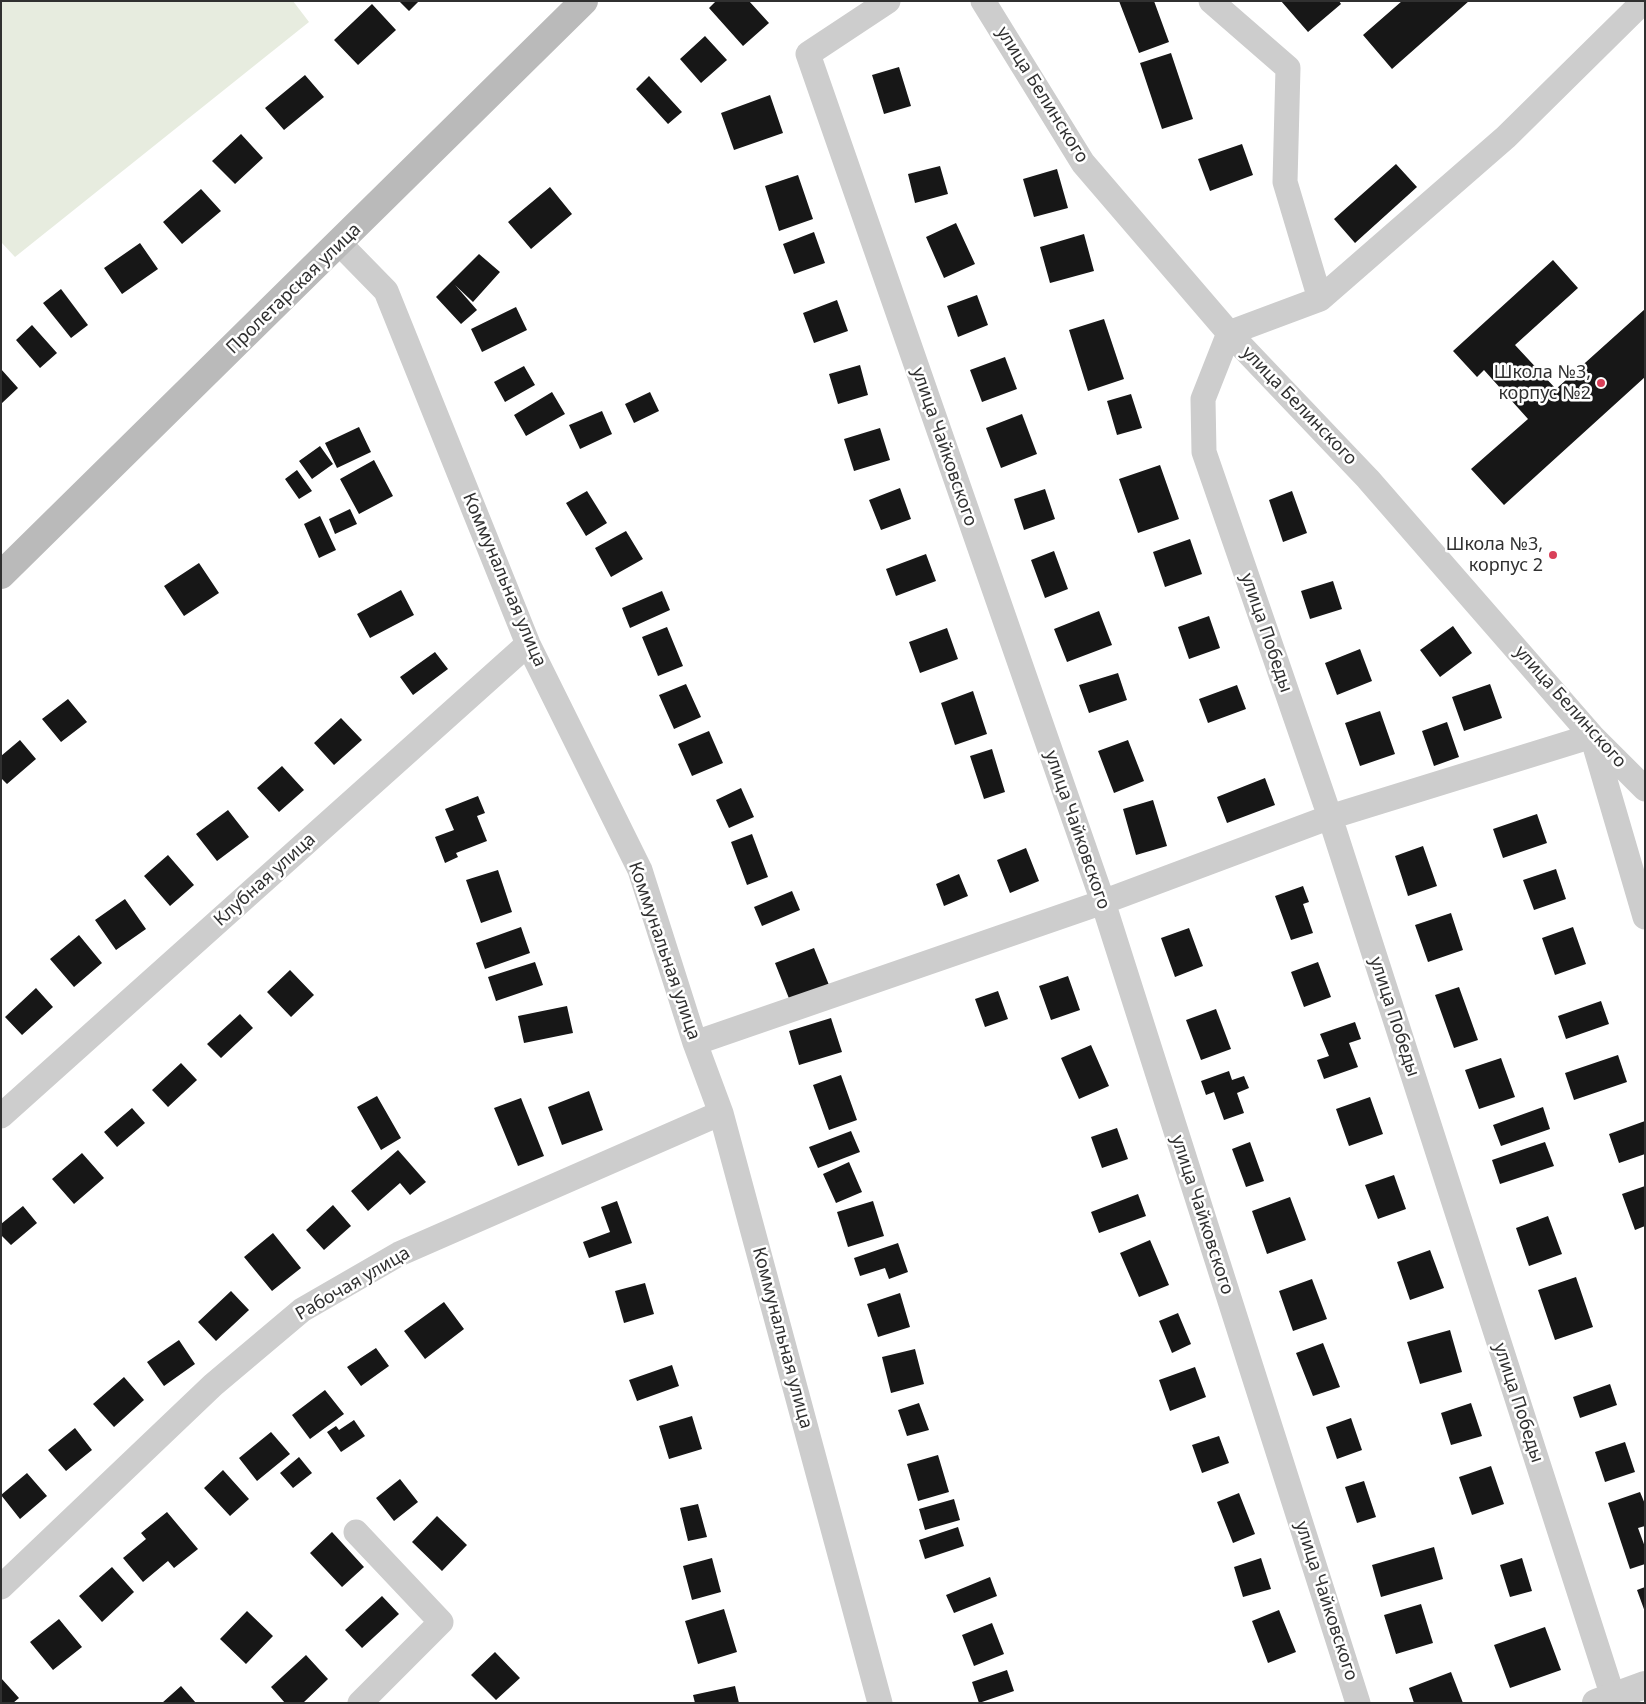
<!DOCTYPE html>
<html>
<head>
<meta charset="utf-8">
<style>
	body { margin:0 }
	#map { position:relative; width:1646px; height:1704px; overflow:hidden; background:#fff; font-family:"Noto Sans",sans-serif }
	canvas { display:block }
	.frame { position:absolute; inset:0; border:2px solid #303030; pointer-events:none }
</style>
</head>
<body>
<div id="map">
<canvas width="1646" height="1704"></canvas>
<div class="frame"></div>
</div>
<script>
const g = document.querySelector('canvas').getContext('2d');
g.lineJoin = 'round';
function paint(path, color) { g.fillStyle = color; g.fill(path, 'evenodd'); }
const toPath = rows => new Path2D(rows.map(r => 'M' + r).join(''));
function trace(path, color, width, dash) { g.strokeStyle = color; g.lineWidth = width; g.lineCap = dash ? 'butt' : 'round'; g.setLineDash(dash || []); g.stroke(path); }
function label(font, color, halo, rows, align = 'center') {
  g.font = font + ' "Noto Sans",sans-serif'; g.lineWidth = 5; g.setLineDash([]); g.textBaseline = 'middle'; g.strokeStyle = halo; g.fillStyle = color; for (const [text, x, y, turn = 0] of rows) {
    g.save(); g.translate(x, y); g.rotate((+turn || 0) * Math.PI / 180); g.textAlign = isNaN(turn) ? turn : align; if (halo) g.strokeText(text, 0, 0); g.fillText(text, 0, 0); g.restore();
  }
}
paint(toPath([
	[1,1,293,1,309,22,15,257,1,242]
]), '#e7ecdf');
paint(toPath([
	[399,1,419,1,409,11],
	[716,1,749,1,769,23,743,46,709,8],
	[1119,1,1154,1,1169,42,1139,53],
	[1281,1,1339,1,1341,4,1308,32],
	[1402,1,1469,1,1392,69,1363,35],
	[372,4,396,30,358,65,334,40],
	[705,36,727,60,701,83,680,59],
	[1171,53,1193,119,1162,129,1140,63],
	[899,67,911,106,884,114,872,75],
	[305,75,324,97,284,130,265,108],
	[649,76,682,112,668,124,636,89],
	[770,95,783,133,734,150,721,113],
	[241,134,263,158,235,184,212,161],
	[1242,144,1253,175,1210,191,1198,159],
	[1396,164,1417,187,1355,243,1334,219],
	[940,166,948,194,915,203,908,174],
	[1057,169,1068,208,1034,217,1023,179],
	[798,175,813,219,779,231,765,186],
	[550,187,572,214,531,249,508,222],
	[201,189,221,211,182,244,163,222],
	[956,223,975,264,944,278,926,237],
	[814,232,825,263,794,274,783,244],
	[1084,234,1094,271,1050,283,1040,247],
	[140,243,158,269,122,294,104,268],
	[479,254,500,272,473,302,455,285,477,310,461,324,436,297],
	[1553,260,1578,288,1515,345,1556,389,1645,309,1645,377,1504,505,1471,469,1528,419,1484,370,1477,377,1453,351],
	[61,289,88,325,71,338,43,303],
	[977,295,988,325,958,337,947,306],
	[837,300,848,331,814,343,803,313],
	[516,307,527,330,482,352,471,329],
	[1104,319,1124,379,1088,391,1069,330],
	[32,325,57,353,40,368,16,340],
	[1005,357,1017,389,982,402,970,370],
	[860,365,868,395,838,404,829,374],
	[524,366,535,385,505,402,494,382],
	[1,369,18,388,1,404],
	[552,392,565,414,526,436,514,415],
	[650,392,659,411,634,423,625,404],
	[1131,394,1142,428,1117,435,1107,401],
	[602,411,612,434,580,449,569,425],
	[1022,414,1037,454,1001,468,986,428],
	[359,427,371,452,337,468,325,443],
	[880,428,890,460,854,471,844,439],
	[320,446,333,464,312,479,299,461],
	[374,460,393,496,359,514,340,479],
	[1160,465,1179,519,1138,533,1119,479],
	[297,470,312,491,299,499,285,479],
	[900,488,911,519,881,530,869,500],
	[1045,489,1055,519,1024,530,1014,499],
	[587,491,607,523,586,536,566,503],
	[1292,491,1307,533,1283,542,1269,500],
	[350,509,357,524,335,534,329,519],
	[320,516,336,550,319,558,304,524],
	[626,531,643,559,611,577,595,548],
	[1190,539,1202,574,1165,587,1153,552],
	[1054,551,1068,589,1045,598,1031,560],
	[926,554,936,581,896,596,886,569],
	[199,563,219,593,184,616,164,586],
	[1333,581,1342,609,1310,619,1301,591],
	[401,590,414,615,370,638,357,614],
	[662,591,670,610,630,628,622,608],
	[1099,611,1112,645,1067,662,1054,629],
	[1209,616,1220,648,1189,659,1178,627],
	[1453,626,1472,653,1440,677,1420,650],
	[667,627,683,666,658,676,642,637],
	[947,628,958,659,920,673,909,642],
	[1360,649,1372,681,1337,695,1325,663],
	[435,652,448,669,413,695,400,677],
	[1118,673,1127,700,1089,713,1079,685],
	[686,684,701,717,674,729,659,695],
	[1490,684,1502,718,1464,731,1452,697],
	[1237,685,1246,709,1208,723,1199,699],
	[973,691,987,734,955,745,941,703],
	[68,699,87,722,61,742,42,719],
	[1380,711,1395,754,1360,766,1345,723],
	[341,718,362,740,334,765,314,743],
	[1447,722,1459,757,1434,766,1422,731],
	[709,731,723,763,692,776,678,744],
	[20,740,36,759,7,784,1,778,1,756],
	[1128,740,1144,781,1114,793,1098,751],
	[992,749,1005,792,984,799,970,756],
	[282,766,304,790,279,812,257,788],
	[1265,778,1275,805,1227,823,1217,797],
	[741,788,754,817,729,828,716,800],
	[478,796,485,813,477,816,487,841,456,853,458,857,445,863,435,837,454,830,445,809],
	[1153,800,1167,846,1136,855,1123,809],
	[228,810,249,837,217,861,196,834],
	[1537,814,1547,843,1503,858,1493,829],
	[752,834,768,877,747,885,731,842],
	[1423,846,1437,886,1408,896,1395,856],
	[1026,848,1039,881,1010,893,997,860],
	[168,855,194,885,170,906,144,876],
	[1556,869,1566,899,1534,910,1523,880],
	[498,870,512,912,481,923,466,880],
	[959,874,968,896,944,906,936,884],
	[1303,886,1309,902,1303,904,1313,933,1291,940,1275,896],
	[792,891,800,910,762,926,754,907],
	[125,899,146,929,116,950,95,920],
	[1451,913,1463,950,1428,962,1415,925],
	[521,927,530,953,485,969,476,943],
	[1573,927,1586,964,1555,975,1542,938],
	[1189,928,1203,966,1175,977,1161,938],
	[79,935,102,963,74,987,50,959],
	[814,948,829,985,790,1001,775,963],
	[535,962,543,985,496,1001,488,977],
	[1318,962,1331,997,1304,1007,1291,972],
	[290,970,314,995,291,1017,267,992],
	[1068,976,1080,1010,1051,1020,1039,986],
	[1459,987,1478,1040,1454,1048,1435,995],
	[36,988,53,1007,22,1035,5,1017],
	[998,991,1008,1019,985,1027,975,999],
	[1601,1001,1609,1024,1566,1039,1558,1016],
	[567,1006,573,1033,524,1043,518,1016],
	[1216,1009,1231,1049,1201,1060,1186,1020],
	[240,1014,253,1028,221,1058,207,1044],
	[831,1018,842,1052,799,1065,789,1031],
	[1355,1022,1361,1039,1349,1043,1358,1067,1324,1079,1317,1060,1329,1056,1320,1034],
	[1091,1045,1109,1086,1079,1099,1061,1058],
	[1618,1055,1627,1082,1574,1100,1565,1073],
	[1501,1058,1515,1097,1479,1109,1465,1070],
	[181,1063,197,1080,168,1107,152,1090],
	[1229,1071,1232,1080,1244,1076,1249,1088,1237,1093,1244,1113,1224,1120,1214,1092,1206,1095,1201,1081],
	[841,1075,857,1120,829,1130,813,1085],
	[589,1091,603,1130,562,1145,548,1107],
	[377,1096,401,1138,381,1150,357,1107],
	[1370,1097,1383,1134,1349,1146,1336,1109],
	[521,1098,544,1156,518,1166,494,1108],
	[1543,1107,1550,1129,1501,1146,1493,1125],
	[132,1108,145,1123,117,1147,104,1132],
	[1645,1121,1645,1154,1619,1163,1609,1134],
	[1117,1128,1128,1159,1102,1168,1091,1137],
	[851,1131,860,1152,818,1168,809,1147],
	[1250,1142,1264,1181,1246,1187,1232,1149],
	[1545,1142,1554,1166,1500,1184,1492,1160],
	[398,1150,426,1182,410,1195,400,1183,368,1211,351,1191],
	[82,1153,104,1178,74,1204,52,1179],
	[849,1162,862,1192,836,1203,823,1174],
	[1394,1175,1406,1209,1378,1219,1365,1185],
	[1645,1186,1645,1226,1635,1230,1622,1194],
	[1138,1194,1146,1216,1099,1233,1091,1212],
	[1290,1197,1306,1240,1267,1254,1252,1211],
	[617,1201,632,1243,589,1258,583,1242,610,1232,601,1207],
	[873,1201,884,1236,848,1247,837,1212],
	[333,1205,351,1226,324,1250,306,1230],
	[23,1206,37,1223,11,1245,1,1235,1,1224],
	[1548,1216,1562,1254,1529,1266,1516,1228],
	[273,1233,301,1268,272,1291,244,1257],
	[1150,1240,1169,1285,1139,1297,1120,1253],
	[898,1243,908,1272,889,1279,885,1268,860,1276,854,1258],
	[1430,1250,1444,1288,1410,1300,1397,1262],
	[1576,1277,1593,1327,1555,1340,1538,1290],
	[1312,1279,1327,1319,1293,1331,1279,1291],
	[645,1283,654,1314,624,1323,615,1291],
	[231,1291,249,1310,216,1341,198,1322],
	[900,1293,910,1327,878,1337,867,1304],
	[444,1302,464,1329,425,1359,404,1331],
	[1178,1313,1191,1344,1172,1353,1159,1321],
	[1450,1330,1462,1372,1420,1384,1407,1342],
	[179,1340,195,1364,164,1386,147,1362],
	[1323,1343,1340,1387,1313,1396,1296,1353],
	[376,1348,389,1366,361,1386,347,1367],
	[915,1349,924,1384,891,1393,882,1357],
	[672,1365,679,1386,637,1401,629,1380],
	[1195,1367,1206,1397,1170,1411,1159,1380],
	[124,1377,144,1400,114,1427,93,1404],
	[1610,1384,1617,1405,1580,1418,1573,1397],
	[325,1390,344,1414,310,1439,292,1415],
	[919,1403,929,1430,907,1436,898,1410],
	[1471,1403,1482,1436,1451,1445,1441,1413],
	[692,1416,702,1449,669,1459,659,1426],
	[1351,1418,1362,1450,1337,1459,1326,1427],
	[354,1420,365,1436,341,1452,327,1432,336,1426,339,1430],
	[75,1428,92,1450,66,1471,48,1450],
	[271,1432,290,1454,257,1481,239,1458],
	[1219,1436,1229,1463,1202,1473,1192,1445],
	[1625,1442,1635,1472,1605,1482,1595,1452],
	[938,1455,949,1492,918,1501,907,1464],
	[299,1457,312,1473,293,1488,280,1473],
	[1491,1466,1504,1504,1472,1515,1459,1477],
	[223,1470,249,1499,230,1516,204,1488],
	[27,1473,47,1496,20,1519,1,1495],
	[400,1479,418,1502,394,1521,376,1498],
	[1364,1481,1376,1517,1357,1523,1345,1487],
	[1640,1492,1645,1504,1645,1526,1638,1528,1645,1547,1645,1564,1630,1569,1608,1503],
	[1239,1493,1255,1534,1233,1543,1217,1502],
	[954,1499,960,1520,925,1530,919,1509],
	[698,1504,707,1537,688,1541,680,1508],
	[167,1512,198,1549,174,1568,168,1561,143,1582,123,1558,146,1539,141,1533],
	[437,1516,467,1545,442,1571,412,1542],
	[958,1527,964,1546,925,1559,919,1540],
	[332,1532,364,1567,342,1587,310,1553],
	[1434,1547,1443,1579,1381,1597,1372,1565],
	[712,1558,721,1592,692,1600,683,1566],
	[1261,1558,1271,1589,1243,1597,1234,1567],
	[1522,1558,1532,1591,1510,1597,1500,1565],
	[112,1567,134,1592,102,1622,79,1596],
	[990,1577,997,1596,954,1613,946,1595],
	[1645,1587,1645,1612,1637,1590],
	[382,1596,399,1614,362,1648,345,1630],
	[1421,1604,1433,1643,1396,1654,1384,1615],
	[724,1609,737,1652,698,1664,685,1621],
	[1279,1610,1296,1652,1268,1663,1252,1621],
	[247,1611,273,1636,246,1664,220,1639],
	[59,1619,82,1647,53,1670,30,1642],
	[992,1623,1004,1654,974,1666,962,1635],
	[1545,1627,1561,1670,1510,1688,1494,1645],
	[495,1652,520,1678,496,1700,471,1675],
	[306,1655,328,1679,303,1703,285,1703,271,1687],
	[1007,1670,1014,1691,979,1703,972,1682],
	[1451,1672,1463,1703,1414,1703,1409,1688],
	[1,1678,19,1698,13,1703,1,1703],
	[181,1686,196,1703,162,1703],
	[735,1686,739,1703,695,1703,693,1695]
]), '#171717');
trace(toPath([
	[888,1,808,54,1103,902,1358,1703],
	[983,1,1083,163,1229,333,1368,479,1592,736,1645,789],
	[1211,1,1288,68,1285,182,1320,299],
	[340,244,386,291,528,644,640,870,695,1043,721,1113,880,1703],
	[695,1043,1103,902,1330,817,1592,736,1645,917],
	[1,1116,528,644],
	[356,1532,441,1622,360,1703],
	[1,1587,213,1385,302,1310,399,1254,721,1113],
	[1615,1703,1330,817,1204,452,1203,399,1229,333,1320,299,1506,137,1644,1]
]), '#cdcdcd', 25);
trace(toPath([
	[1596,1703,1645,1685]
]), '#cdcdcd', 28);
trace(toPath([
	[1,575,584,1]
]), '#bababa', 28);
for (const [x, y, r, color] of [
	[1601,383,5,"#d94059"],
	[1553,555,5,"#d94059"]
]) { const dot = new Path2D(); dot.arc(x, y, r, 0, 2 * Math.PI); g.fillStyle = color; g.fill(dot); trace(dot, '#fff', 2); }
label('18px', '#303030', '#fff', [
	["улица Белинского",1042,95,58],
	["Пролетарская улица",294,289,-44],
	["улица Белинского",1299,406,46],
	["улица Чайковского",944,447,71],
	["Коммунальная улица",504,580,67],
	["улица Победы",1266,633,71],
	["улица Белинского",1570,707,48],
	["улица Чайковского",1077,830,71],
	["Клубная улица",265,880,-42],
	["Коммунальная улица",664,951,71],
	["улица Победы",1394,1017,72],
	["улица Чайковского",1202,1215,72],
	["Рабочая улица",353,1284,-30],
	["Коммунальная улица",782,1338,75],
	["улица Победы",1518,1403,72],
	["улица Чайковского",1326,1601,72]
]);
label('18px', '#303030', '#fff', [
	["Школа №3,",1591,373],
	["корпус №2",1591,394],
	["Школа №3,",1543,545],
	["корпус 2",1543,566]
], 'right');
</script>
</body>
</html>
